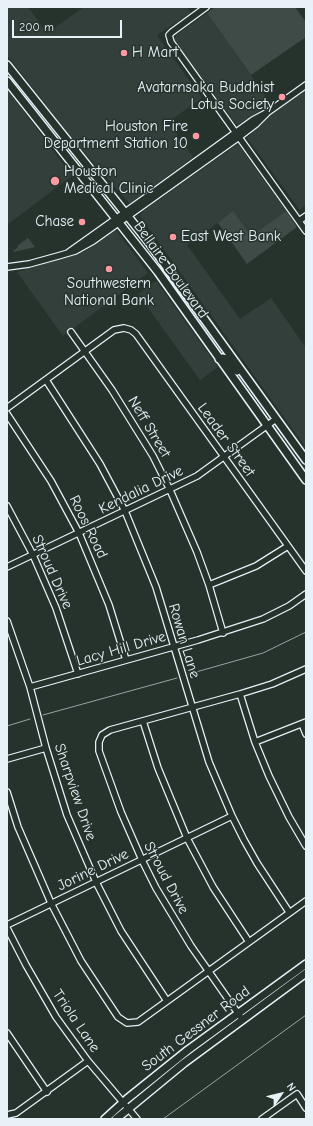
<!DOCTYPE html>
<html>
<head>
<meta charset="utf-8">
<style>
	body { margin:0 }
	#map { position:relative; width:313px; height:1126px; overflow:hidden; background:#26332d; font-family:"Comic Neue",sans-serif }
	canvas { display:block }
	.frame { position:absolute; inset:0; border:8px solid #e8f1f8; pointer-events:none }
	.north { position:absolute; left:261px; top:1074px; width:40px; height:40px; -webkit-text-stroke:3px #26332d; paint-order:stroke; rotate:55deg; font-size:11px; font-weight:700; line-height:16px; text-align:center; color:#e8f1f8 }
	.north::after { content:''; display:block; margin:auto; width:14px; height:18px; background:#e8f1f8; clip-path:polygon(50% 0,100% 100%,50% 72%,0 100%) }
	.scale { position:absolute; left:12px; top:20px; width:110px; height:18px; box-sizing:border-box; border:2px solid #e8f1f8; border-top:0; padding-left:5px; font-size:12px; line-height:14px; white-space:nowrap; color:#e8f1f8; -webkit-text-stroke:3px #26332d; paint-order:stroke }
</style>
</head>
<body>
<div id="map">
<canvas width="313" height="1126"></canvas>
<div class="frame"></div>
<div class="north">N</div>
<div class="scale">200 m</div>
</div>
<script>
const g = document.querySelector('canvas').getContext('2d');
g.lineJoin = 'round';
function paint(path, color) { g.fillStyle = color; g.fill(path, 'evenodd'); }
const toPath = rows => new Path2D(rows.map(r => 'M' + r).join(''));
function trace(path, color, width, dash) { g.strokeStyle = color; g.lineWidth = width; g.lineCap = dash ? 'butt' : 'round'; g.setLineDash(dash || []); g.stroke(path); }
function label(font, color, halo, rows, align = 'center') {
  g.font = font + ' "Comic Neue",sans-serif'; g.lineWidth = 3; g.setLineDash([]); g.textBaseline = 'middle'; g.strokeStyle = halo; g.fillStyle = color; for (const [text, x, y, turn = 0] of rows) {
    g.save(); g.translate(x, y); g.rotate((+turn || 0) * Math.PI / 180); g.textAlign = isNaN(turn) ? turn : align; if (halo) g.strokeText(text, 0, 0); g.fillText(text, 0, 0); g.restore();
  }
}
paint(toPath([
	[7,7,28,7,47,33,84,7,187,7,191,13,157,35,202,98,168,122,193,157,130,204,74,141,7,55],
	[207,13,271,104,238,125,236,124,175,41,175,36],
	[7,89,72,176,7,225],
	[306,90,306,205,300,210,247,138,268,117],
	[238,144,286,211,251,236,233,212,187,245,240,319,271,298,306,348,306,448,140,216,143,211],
	[116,230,148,273,63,336,17,272,85,251],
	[156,281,218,367,200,380,138,294]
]), '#333f3a');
paint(toPath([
	[215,7,295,7,306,22,306,37,251,75,207,13],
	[233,211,251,236,286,211,297,227,247,264,218,223],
	[28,238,35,247,14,252,13,251,18,247,17,246]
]), '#3e4b47');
trace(toPath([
	[189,674,263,653,306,632],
	[43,715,177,678],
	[7,726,30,719],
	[163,1119,306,1015]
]), '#98a3a5', 1);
const minor = toPath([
	[206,7,172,32,169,35,171,42,306,231],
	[299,221,306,216],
	[69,252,152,193,253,120,268,112,306,85],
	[7,267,29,264,58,256,75,251,93,241,239,137,256,124,268,112],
	[71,332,112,390,153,456,170,490,197,552,209,585,223,633],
	[46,380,100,464,125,511,156,587,209,762,232,816,244,840,257,863,289,912],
	[7,408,114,330,124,328,131,330,136,334,306,571],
	[7,414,51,481,79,533,109,605,126,660],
	[7,506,33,555,56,608,78,674],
	[7,567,197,476,276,419],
	[209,585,256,566,288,546],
	[7,621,30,687,46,748,67,815,96,882,121,931,167,1001],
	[30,687,198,640,263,619,289,606,306,594],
	[240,694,255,742,269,776,289,817,306,846],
	[143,721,158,768,187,838,213,887,249,942],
	[302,724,306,734],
	[255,742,306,722],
	[7,759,46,748],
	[7,792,18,827,51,903,81,961,118,1017,127,1023,138,1022,306,901],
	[7,925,232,816],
	[7,928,26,965,56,1017,88,1061,137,1119],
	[242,1019,191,946,156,888,142,860,121,812,99,751,99,742,102,735,110,730,240,694,272,684,306,669],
	[7,1033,47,1092],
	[7,1115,16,1113,88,1061],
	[262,1119,297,1094,306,1108]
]);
const major = toPath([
	[7,65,150,244,306,460],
	[7,81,158,272,306,480],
	[219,359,222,358,227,359,237,371],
	[105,1119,127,1099,188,1050,306,964],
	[116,1119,184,1063,306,973]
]);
trace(minor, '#e8f1f8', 8);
trace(major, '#e8f1f8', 10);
trace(minor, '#26332d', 5.5);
trace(major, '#26332d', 7);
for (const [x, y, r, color] of [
	[124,53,4,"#ff9aa2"],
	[282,97,4,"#ff9aa2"],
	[196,136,4,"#ff9aa2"],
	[55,181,5,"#ff9aa2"],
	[82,222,4,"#ff9aa2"],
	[173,237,4,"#ff9aa2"],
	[109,269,4,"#ff9aa2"]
]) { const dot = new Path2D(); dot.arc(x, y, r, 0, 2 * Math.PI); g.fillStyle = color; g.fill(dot); trace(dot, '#26332d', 1.5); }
label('15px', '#e8f1f8', '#26332d', [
	["H Mart",132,53],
	["Avatarnsaka Buddhist",274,88,"right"],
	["Lotus Society",274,105,"right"],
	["Houston Fire",188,127,"right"],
	["Department Station 10",188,144,"right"],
	["Houston",64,172],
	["Medical Clinic",64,189],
	["Chase",74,222,"right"],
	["East West Bank",181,237],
	["Southwestern",109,284,"center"],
	["National Bank",109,301,"center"]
], 'left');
label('15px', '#e8f1f8', '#26332d', [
	["Bellaire Boulevard",171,270,54],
	["Neff Street",149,427,59],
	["Leader Street",226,440,54],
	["Kendalia Drive",141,490,-26],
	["Roos Road",88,527,64],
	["Stroud Drive",52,572,66],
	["Rowan Lane",184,641,73],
	["Lacy Hill Drive",121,649,-16],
	["Sharpview Drive",75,792,71],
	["Jorine Drive",93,870,-26],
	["Stroud Drive",166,878,62],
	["Triola Lane",76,1021,56],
	["South Gessner Road",196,1029,-37]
]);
</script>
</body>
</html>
